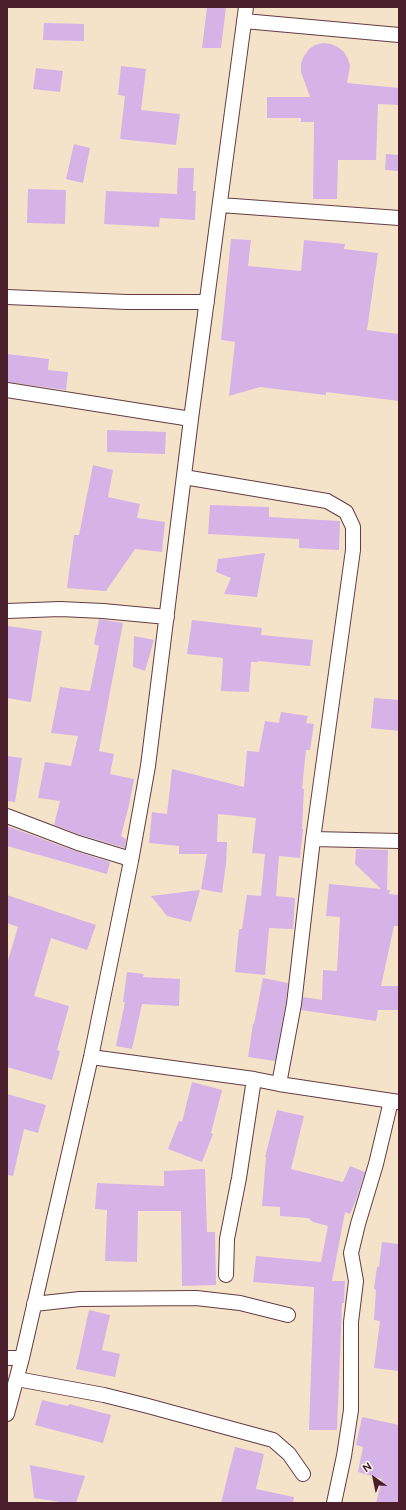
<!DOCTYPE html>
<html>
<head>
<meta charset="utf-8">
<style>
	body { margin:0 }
	#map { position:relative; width:406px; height:1510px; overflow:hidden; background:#f5e3c9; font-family:"Balsamiq Sans",sans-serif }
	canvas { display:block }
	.frame { position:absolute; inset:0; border:8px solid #4a1f2b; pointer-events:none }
	.north { position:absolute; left:354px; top:1458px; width:40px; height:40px; -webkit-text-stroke:3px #fbf7ec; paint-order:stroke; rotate:327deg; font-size:11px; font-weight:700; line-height:16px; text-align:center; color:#4a1f2b }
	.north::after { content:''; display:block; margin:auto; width:14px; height:18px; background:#4a1f2b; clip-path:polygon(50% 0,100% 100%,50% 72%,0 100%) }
</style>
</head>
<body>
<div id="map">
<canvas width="406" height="1510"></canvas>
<div class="frame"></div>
<div class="north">N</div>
</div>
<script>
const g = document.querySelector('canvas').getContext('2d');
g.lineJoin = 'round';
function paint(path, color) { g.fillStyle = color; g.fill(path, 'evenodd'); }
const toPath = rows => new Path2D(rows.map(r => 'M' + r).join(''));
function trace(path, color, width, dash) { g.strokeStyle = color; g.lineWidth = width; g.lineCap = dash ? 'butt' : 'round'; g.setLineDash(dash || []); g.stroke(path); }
paint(toPath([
	[207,7,226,7,221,48,202,48],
	[44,23,84,24,84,41,43,40],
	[323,43,331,44,338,47,344,52,348,59,350,66,347,83,399,88,399,105,378,104,376,160,338,160,337,199,313,199,314,122,301,122,301,118,267,118,267,97,310,97,301,72,301,63,304,56,309,49,315,45],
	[121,66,146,69,141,110,180,114,176,145,120,139,125,96,118,95],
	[36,68,63,71,60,92,33,89],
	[74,144,90,148,83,183,66,179],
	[386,154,399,155,399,171,385,170],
	[178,168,194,168,193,191,196,191,195,220,160,218,159,227,104,224,106,191,177,194],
	[28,189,66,190,65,224,27,223],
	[231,239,251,240,248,266,301,271,304,240,345,244,344,249,378,253,367,330,399,334,399,401,326,392,326,395,260,387,229,396,235,342,221,340],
	[7,354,49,359,48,370,68,372,66,390,7,382],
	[107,430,166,432,165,454,107,452],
	[93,465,113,470,108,497,140,504,137,518,165,522,162,552,135,549,106,591,67,588,74,535,79,535],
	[210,505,269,507,269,517,340,521,339,550,299,548,299,539,208,534],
	[265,553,257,597,224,594,231,578,216,572,218,559],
	[99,619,123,623,99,751,114,754,110,774,134,779,129,805,121,836,126,839,125,848,81,835,54,825,60,801,38,798,45,762,71,766,78,736,51,733,60,687,90,691,99,646,94,644],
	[192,620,262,628,261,635,313,640,310,666,258,661,258,662,251,662,249,692,221,691,223,658,187,654],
	[7,626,42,631,31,702,7,698],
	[134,636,154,640,145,671,133,667],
	[374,698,399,700,399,731,371,728],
	[281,712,308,716,306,723,314,724,310,750,306,750,302,789,304,789,302,829,303,829,300,858,279,856,276,896,295,898,293,929,269,928,265,975,235,972,239,929,242,929,247,895,261,896,265,854,252,853,256,818,218,814,217,842,227,842,226,864,222,893,201,889,207,854,179,854,179,846,149,843,152,812,167,814,172,769,244,787,247,751,259,752,265,721,279,723],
	[7,756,22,758,15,802,7,801],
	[7,826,75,851,110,862,107,874,7,846],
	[356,849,388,850,387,890,390,890,389,894,399,895,399,926,394,926,381,986,399,986,399,1010,378,1010,376,1021,301,1010,303,997,322,1000,323,970,337,971,340,917,326,916,329,884,381,889,355,864],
	[200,890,191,922,167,916,151,896],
	[7,895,96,925,87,950,51,938,34,996,69,1006,57,1050,60,1051,52,1080,7,1067,7,964,18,927,7,923],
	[127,972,144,974,143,977,180,979,179,1006,142,1004,132,1049,116,1046,125,1002,123,1002],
	[263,978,288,983,286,1003,275,1061,248,1057,253,1024,254,1024],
	[192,1082,222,1090,211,1133,213,1134,202,1162,168,1149,179,1121,182,1122],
	[7,1094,46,1105,38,1133,24,1129,13,1176,7,1175],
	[277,1110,304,1116,291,1169,343,1182,350,1166,365,1172,356,1200,350,1214,345,1212,332,1281,345,1281,344,1303,342,1303,337,1430,309,1430,314,1287,253,1282,256,1256,321,1262,328,1226,313,1222,308,1218,280,1216,280,1207,262,1206,266,1157,265,1157],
	[205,1169,207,1232,215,1232,216,1285,182,1286,181,1211,138,1211,137,1262,105,1261,107,1210,95,1209,97,1183,164,1186,164,1171],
	[382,1242,399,1244,399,1371,374,1368,380,1321,374,1320,376,1290,374,1289,377,1267,379,1267],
	[89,1310,110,1315,102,1350,120,1354,115,1377,76,1369],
	[42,1400,68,1406,69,1404,111,1415,103,1443,35,1425],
	[362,1417,399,1425,399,1503,376,1503,382,1479,358,1472,363,1447,356,1445],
	[235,1447,264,1454,256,1489,294,1497,293,1503,221,1503],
	[30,1465,85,1476,76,1503,67,1503,34,1498]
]), '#d5b3e6');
const street = toPath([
	[244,21,399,35],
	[220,205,399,218],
	[7,297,127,302,207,302],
	[7,390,191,419],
	[184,477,327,501,346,512,353,527,353,550,313,839,294,1004,279,1084],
	[7,611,60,609,103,611,167,617],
	[7,816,78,843,124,857,131,861],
	[313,839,399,841],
	[91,1057,254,1079,279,1084,399,1102],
	[226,1275,227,1239,239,1178,254,1079],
	[34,1304,80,1299,196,1298,240,1303,288,1315],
	[7,1358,22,1358],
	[17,1379,104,1395,148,1406,273,1440,289,1454,303,1474],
	[7,1414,22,1358,91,1057,131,861,148,766,191,419,246,7],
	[334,1503,344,1456,351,1410,351,1322,356,1281,351,1253,358,1224,376,1164,391,1101]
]);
trace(street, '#643c43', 16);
trace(street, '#fff', 14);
</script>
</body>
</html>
